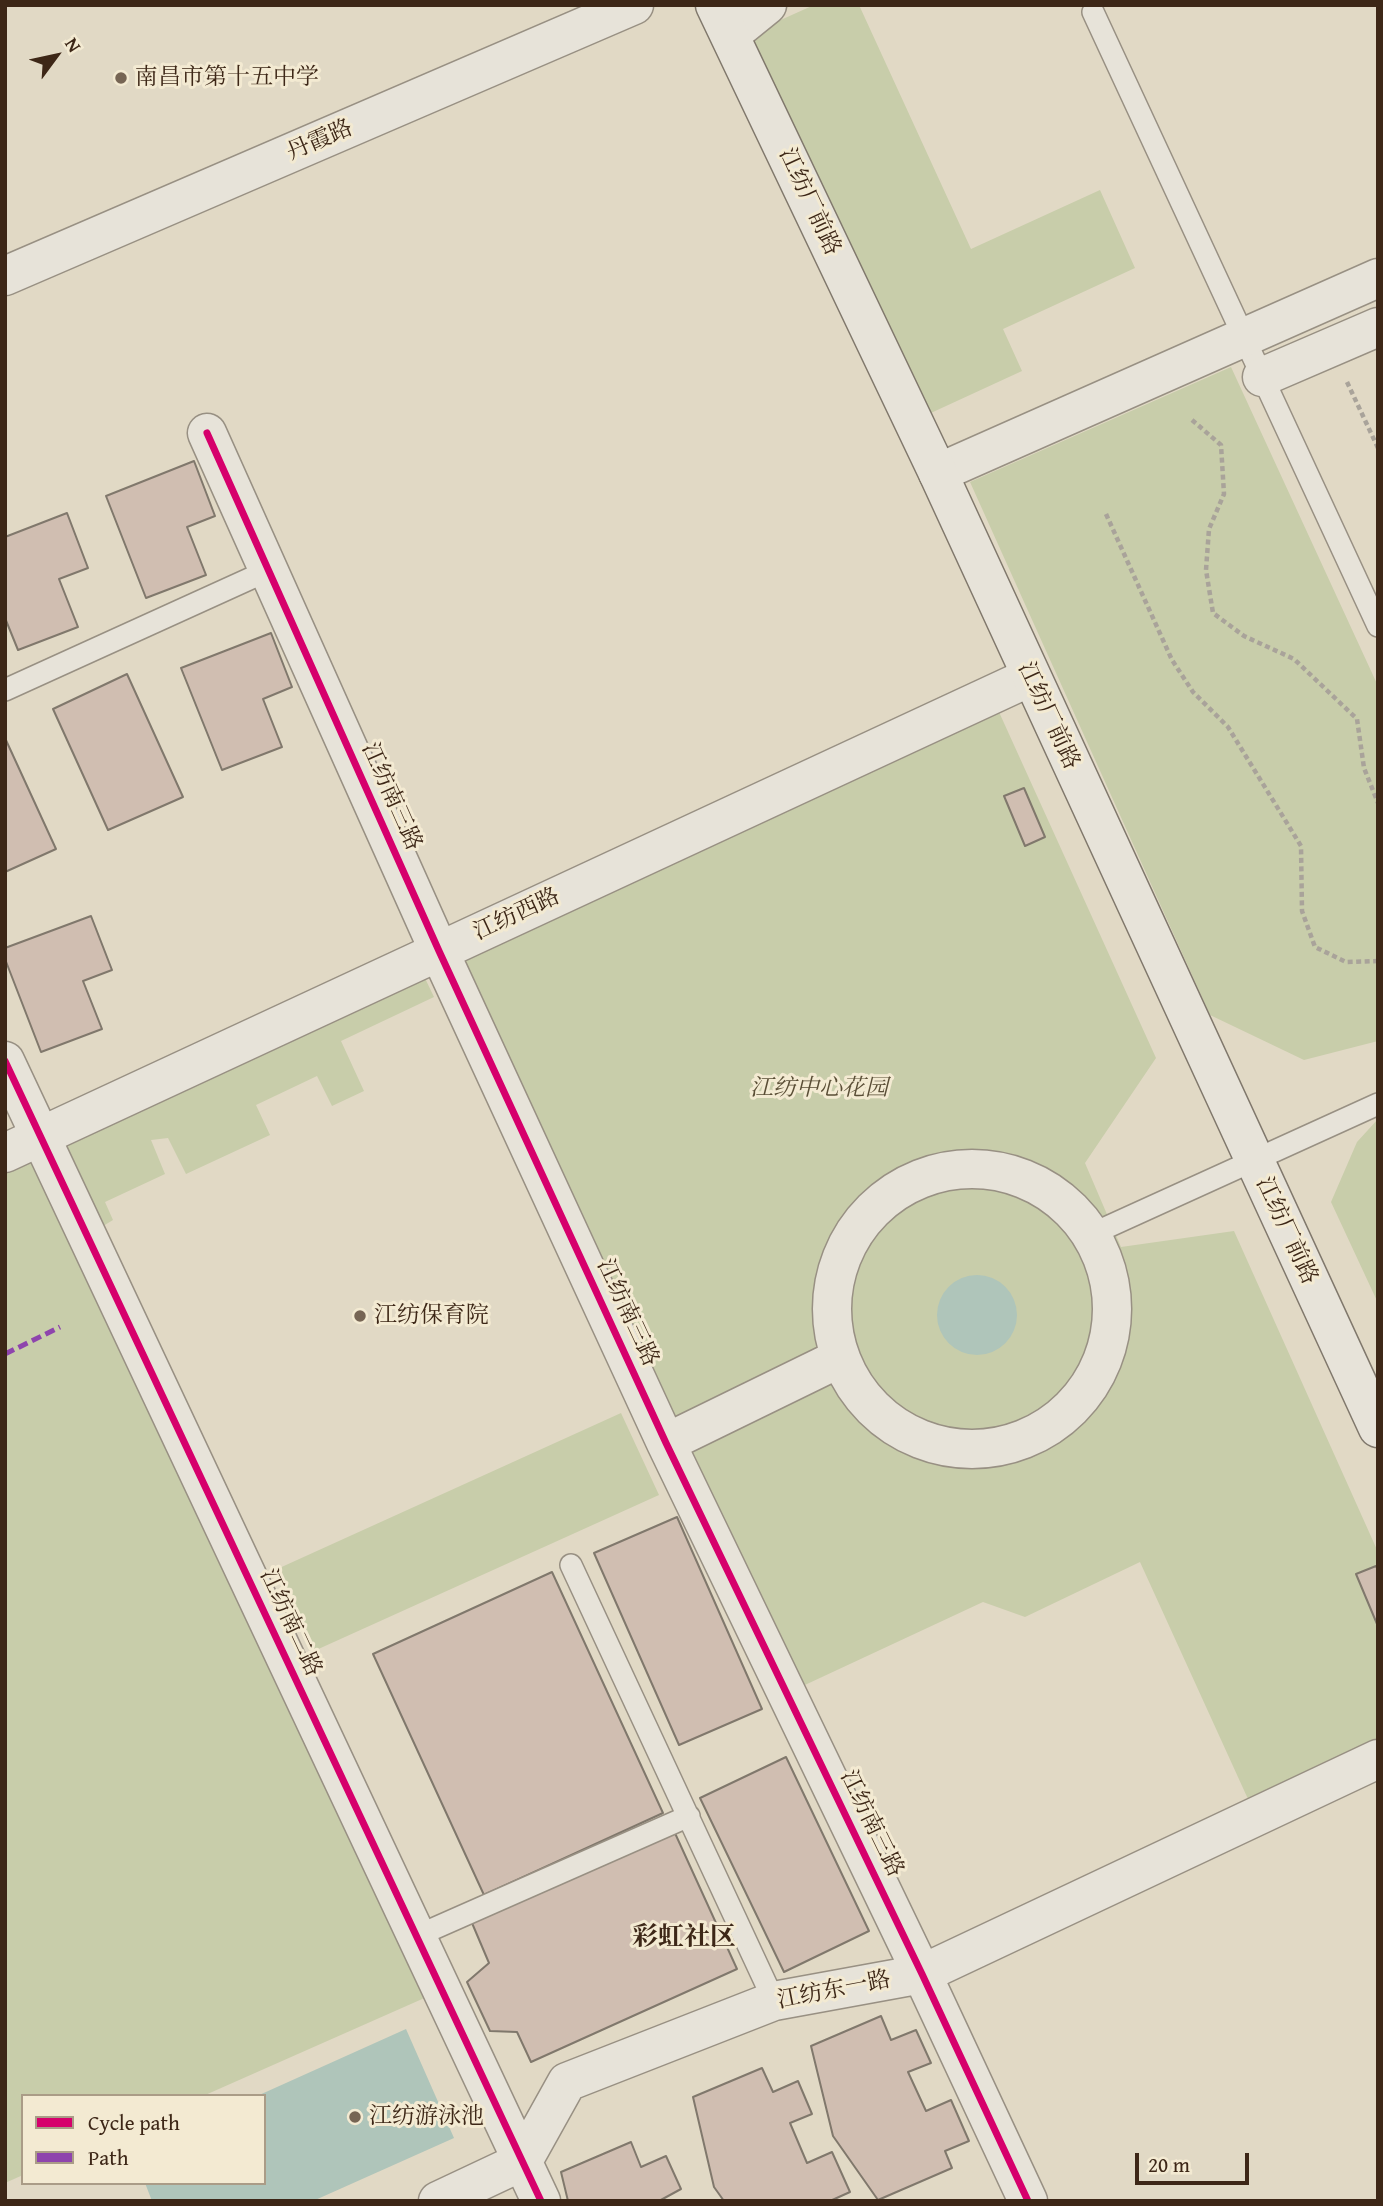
<!DOCTYPE html>
<html>
<head>
<meta charset="utf-8">
<style>
	body { margin:0 }
	#map { position:relative; width:1383px; height:2206px; overflow:hidden; background:#e1d9c5; font-family:"Gentium Book Plus",serif }
	canvas { display:block }
	.frame { position:absolute; inset:0; border:7px solid #3d2717; pointer-events:none }
	.legend { position:absolute; left:21px; top:2094px; width:245px; height:91px; box-sizing:border-box; background:#f3ead2; border:2px solid #aa9c87; margin:0; padding:9px 12px; list-style:none; font-size:21px; color:#3d2717 }
	.legend li { display:flex; align-items:center; gap:14px; height:35px }
	.legend b { width:35px; border:2px solid #aa9c87 }
	.north { position:absolute; left:21px; top:21px; width:70px; height:70px; -webkit-text-stroke:5px #f3ead2; paint-order:stroke; rotate:57deg; font-size:19px; font-weight:700; line-height:28px; text-align:center; color:#3d2717 }
	.north::after { content:''; display:block; margin:auto; width:24px; height:32px; background:#3d2717; clip-path:polygon(50% 0,100% 100%,50% 72%,0 100%) }
	.scale { position:absolute; left:1135px; top:2153px; width:114px; height:32px; box-sizing:border-box; border:4px solid #3d2717; border-top:0; padding-left:9px; font-size:21px; line-height:24px; white-space:nowrap; color:#3d2717; -webkit-text-stroke:5px #f3ead2; paint-order:stroke }
</style>
</head>
<body>
<div id="map">
<canvas width="1383" height="2206"></canvas>
<div class="frame"></div>
<ul class="legend">
<li><b style="height:9px;background:#d6006c"></b>Cycle path</li>
<li><b style="height:9px;background:#8e44ad"></b>Path</li>
</ul>
<div class="north">N</div>
<div class="scale">20 m</div>
</div>
<script>
const g = document.querySelector('canvas').getContext('2d');
g.lineJoin = 'round';
function paint(path, color) { g.fillStyle = color; g.fill(path, 'evenodd'); }
const toPath = rows => new Path2D(rows.map(r => 'M' + r).join(''));
function trace(path, color, width, dash) { g.strokeStyle = color; g.lineWidth = width; g.lineCap = dash ? 'butt' : 'round'; g.setLineDash(dash || []); g.stroke(path); }
function label(font, color, halo, rows, align = 'center') {
  g.font = font + ' "Gentium Book Plus","Noto Serif SC",serif'; g.lineWidth = 6; g.setLineDash([]); g.textBaseline = 'middle'; g.strokeStyle = halo; g.fillStyle = color; for (const [text, x, y, turn = 0] of rows) {
    g.save(); g.translate(x, y); g.rotate((+turn || 0) * Math.PI / 180); g.textAlign = isNaN(turn) ? turn : align; if (halo) g.strokeText(text, 0, 0); g.fillText(text, 0, 0); g.restore();
  }
}
paint(toPath([
	[814,5,859,5,971,249,1100,190,1135,268,1003,329,1022,371,920,418,745,36],
	[1231,367,1378,686,1378,1041,1304,1060,1210,1015,970,482],
	[994,701,1156,1058,1085,1163,1121,1247,1234,1231,1378,1552,1378,1740,1248,1799,1140,1562,1025,1617,983,1602,792,1691,453,958],
	[423,974,434,997,341,1041,364,1091,332,1106,317,1076,256,1105,270,1135,186,1174,168,1138,151,1140,165,1174,105,1202,113,1220,95,1231,56,1149],
	[1378,1119,1378,1303,1331,1202,1357,1142],
	[39,1137,438,1992,203,2096,23,2096,23,2175,5,2183,5,1153],
	[621,1413,659,1495,314,1651,275,1570]
]), '#c8cdaa');
paint(toPath([
	'937 1315a40 40 0 1 1 80 0a40 40 0 1 1-80 0Z',
	[406,2029,454,2138,313,2201,152,2201,145,2183,264,2183,264,2096,257,2096]
]), '#afc5ba');
const building = toPath([
	[194,461,215,516,187,527,206,575,146,598,106,496,194,461],
	[67,513,88,568,59,579,78,627,18,650,5,618,5,537,67,513],
	[271,633,292,687,263,699,282,747,222,770,181,668,271,633],
	[127,674,183,797,108,830,53,709,127,674],
	[5,738,56,849,5,872,5,738],
	[1024,788,1045,837,1025,846,1004,796,1024,788],
	[91,916,112,970,83,981,102,1029,41,1052,5,959,5,948,91,916],
	[677,1517,762,1709,679,1745,594,1553,677,1517],
	[1376,1566,1378,1570,1377,1624,1356,1574,1376,1566],
	[552,1572,663,1813,484,1895,373,1654,552,1572],
	[786,1757,869,1931,784,1972,700,1798,786,1757],
	[674,1831,737,1969,531,2062,517,2032,490,2031,467,1982,489,1963,472,1923,674,1831],
	[881,2016,891,2040,916,2030,931,2063,908,2072,926,2111,951,2100,969,2141,945,2151,952,2168,878,2200,833,2136,811,2046,881,2016],
	[762,2068,773,2092,798,2081,812,2114,790,2123,807,2163,832,2152,850,2192,830,2201,724,2201,714,2187,693,2097,762,2068],
	[631,2142,641,2167,666,2156,681,2189,659,2201,568,2201,561,2172,631,2142]
]);
paint(building, '#d0beb1');
trace(building, '#80786c', 2);
const lane = toPath([
	[1093,12,1378,626],
	[5,690,269,570],
	[1092,1234,1378,1104],
	[571,1565,774,2001],
	[417,1936,689,1816]
]);
const street = toPath([
	[730,35,767,5],
	[5,276,634,5],
	[1262,377,1378,327],
	[207,433,439,951,666,1443,922,1974,1028,2201],
	[938,473,1378,278],
	[5,1061,541,2201],
	[5,1153,1030,677],
	'832 1309a140 140 0 1 1 280 0a140 140 0 1 1-280 0Z',
	[666,1443,840,1358],
	[438,2201,523,2161,567,2082,774,2001,922,1974,1378,1759]
]);
const secondary = toPath([
	[715,5,938,473,1378,1428]
]);
trace(lane, '#989083', 24);
trace(street, '#989083', 41);
trace(secondary, '#80786c', 41);
trace(toPath([
	[1347,382,1378,448],
	[1192,420,1221,445,1224,494,1209,529,1206,570,1213,613,1244,636,1294,659,1357,719,1364,768,1378,803],
	[1106,514,1172,660,1193,692,1228,727,1301,846,1302,911,1315,947,1346,962,1378,961]
]), '#a9a39a', 4.5, [5, 3.5]);
trace(lane, '#e7e3d9', 21);
trace(street, '#e7e3d9', 38);
trace(secondary, '#e7e3d9', 38);
trace(toPath([
	[5,1354,60,1327]
]), '#8e44ad', 5, [10, 5]);
trace(toPath([
	[207,433,439,951,666,1443,922,1974,1028,2201],
	[5,1061,541,2201]
]), '#d6006c', 7);
for (const [x, y, r, color] of [
	[121,78,7,"#766554"],
	[360,1316,7,"#766554"],
	[355,2117,7,"#766554"]
]) { const dot = new Path2D(); dot.arc(x, y, r, 0, 2 * Math.PI); g.fillStyle = color; g.fill(dot); trace(dot, '#f3ead2', 2.5); }
label('23px', '#3d2717', '#f3ead2', [
	["南昌市第十五中学",135,78],
	["江纺保育院",374,1316],
	["江纺游泳池",369,2117]
], 'left');
label('23px', '#3d2717', '#f3ead2', [
	["丹霞路",320,141,-23],
	["江纺厂前路",809,202,65],
	["江纺厂前路",1048,716,65],
	["江纺南三路",391,797,66],
	["江纺西路",517,915,-25],
	["江纺厂前路",1286,1231,65],
	["江纺南三路",627,1313,65],
	["江纺南二路",290,1623,65],
	["江纺南三路",871,1824,64],
	["江纺东一路",834,1991,-11]
]);
label('italic 23px', '#5a4e36', '#f3ead2', [
	["江纺中心花园",819,1089]
]);
label('bold 26px', '#3d2717', '#f3ead2', [
	["彩虹社区",684,1938]
]);
</script>
</body>
</html>
